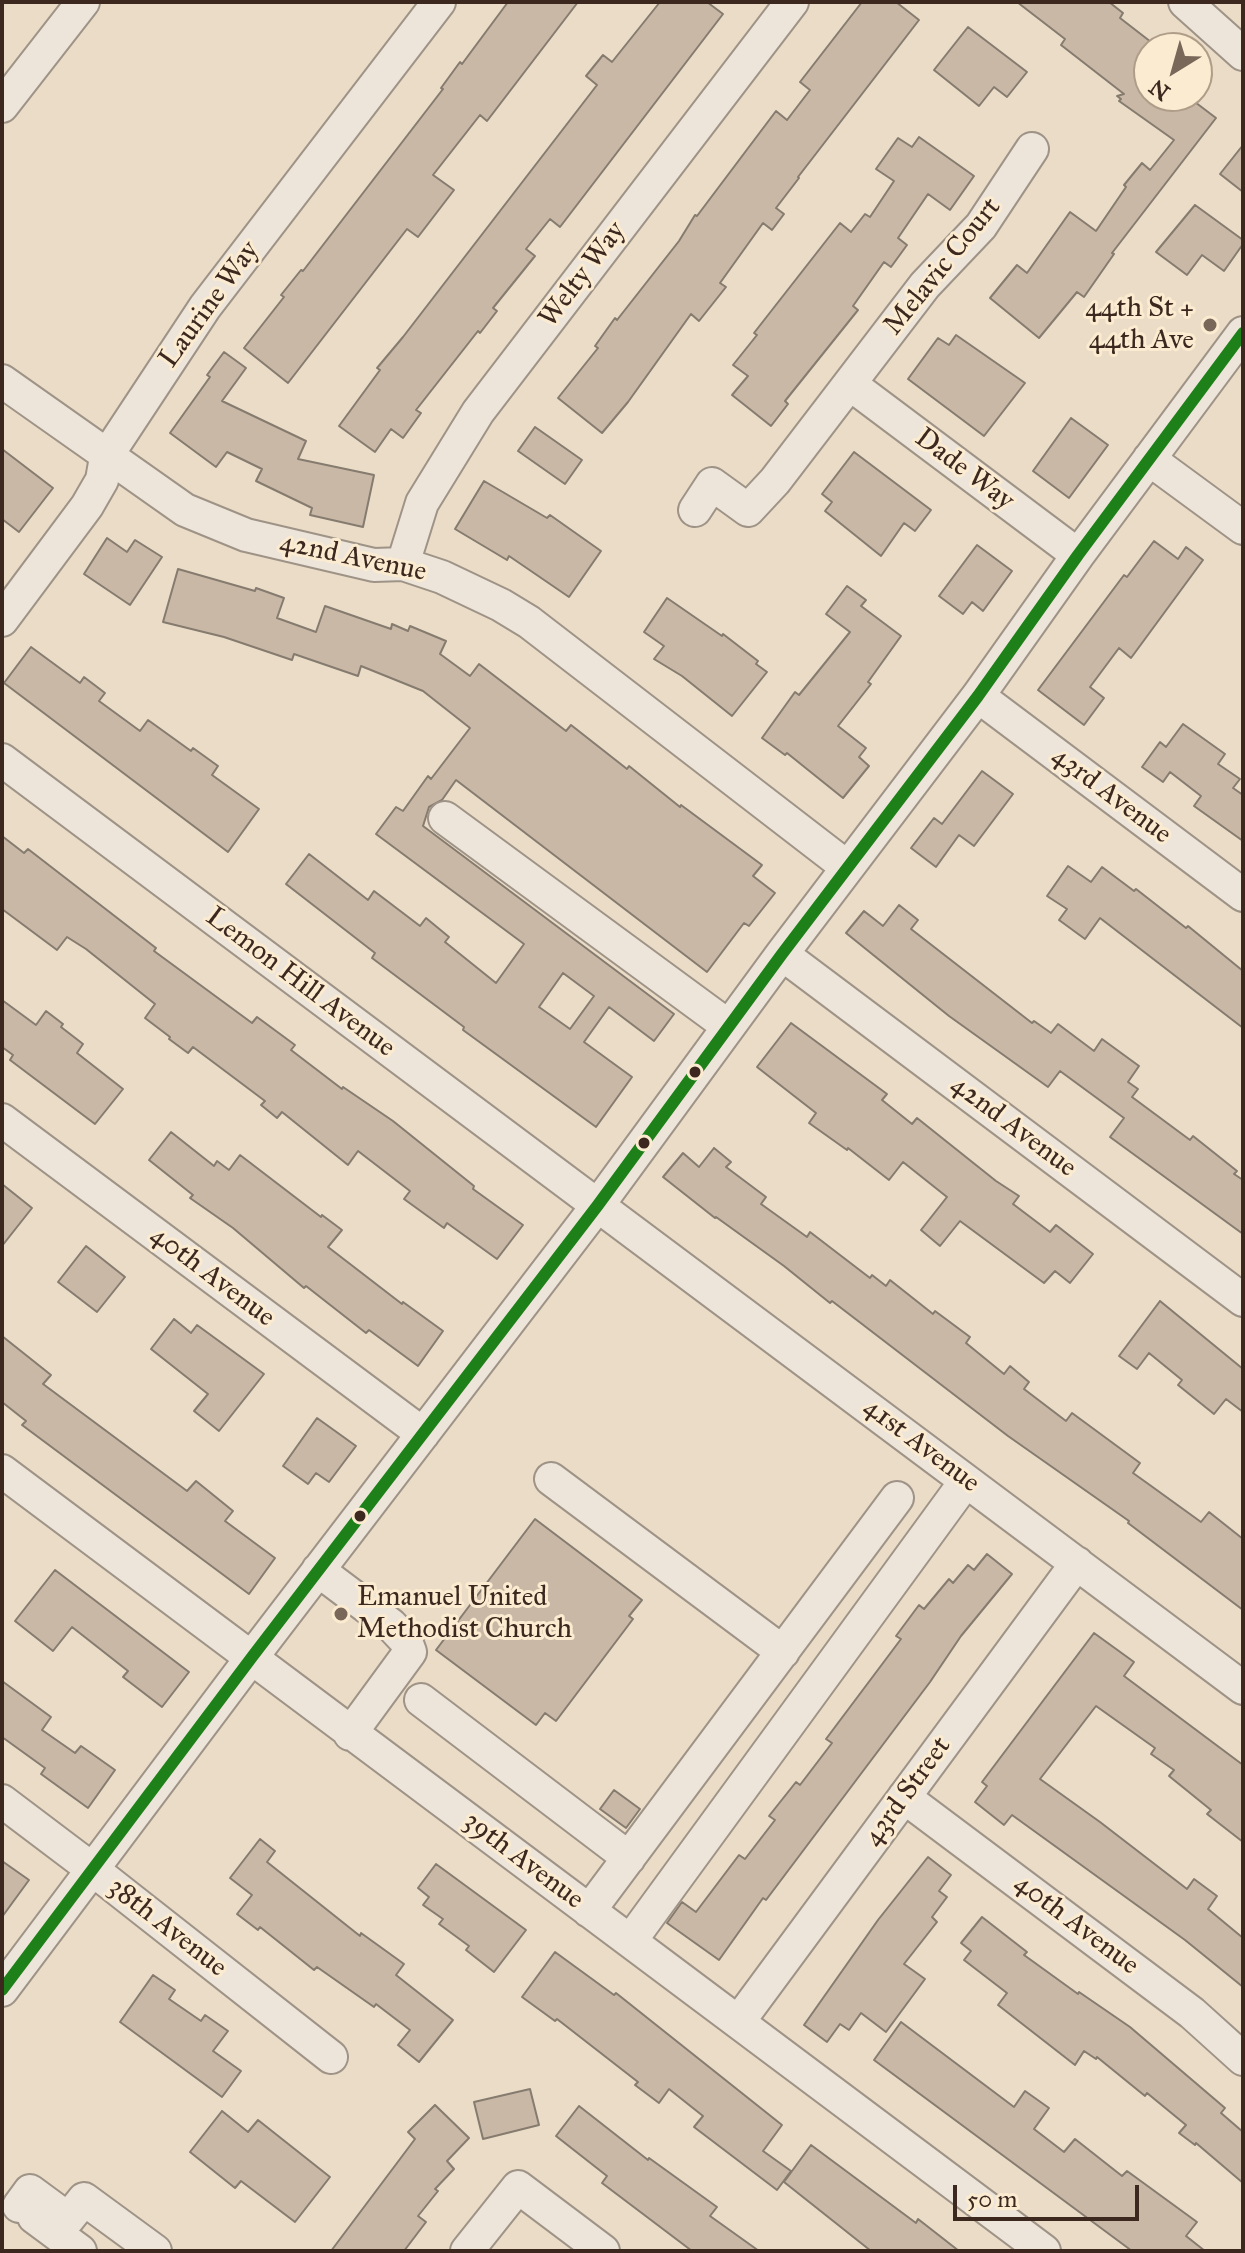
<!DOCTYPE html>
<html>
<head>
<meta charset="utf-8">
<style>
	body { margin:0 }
	#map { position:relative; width:1245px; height:2253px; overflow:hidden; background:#eadcc6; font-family:"IM FELL Great Primer",serif }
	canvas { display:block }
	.frame { position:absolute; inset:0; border:4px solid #3c281f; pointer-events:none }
	.north { position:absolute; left:1133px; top:32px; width:80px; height:80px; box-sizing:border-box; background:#fbebd0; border:2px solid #af9d89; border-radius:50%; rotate:217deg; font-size:22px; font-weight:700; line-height:32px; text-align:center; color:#3c281f }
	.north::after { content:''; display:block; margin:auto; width:28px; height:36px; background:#796759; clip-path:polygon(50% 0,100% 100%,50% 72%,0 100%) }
	.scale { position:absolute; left:953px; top:2185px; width:186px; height:36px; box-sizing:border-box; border:4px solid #3c281f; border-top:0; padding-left:10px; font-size:24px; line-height:28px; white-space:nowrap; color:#3c281f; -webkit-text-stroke:6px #fbebd0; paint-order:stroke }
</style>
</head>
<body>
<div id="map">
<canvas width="1245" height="2253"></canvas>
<div class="frame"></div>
<div class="north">N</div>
<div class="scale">50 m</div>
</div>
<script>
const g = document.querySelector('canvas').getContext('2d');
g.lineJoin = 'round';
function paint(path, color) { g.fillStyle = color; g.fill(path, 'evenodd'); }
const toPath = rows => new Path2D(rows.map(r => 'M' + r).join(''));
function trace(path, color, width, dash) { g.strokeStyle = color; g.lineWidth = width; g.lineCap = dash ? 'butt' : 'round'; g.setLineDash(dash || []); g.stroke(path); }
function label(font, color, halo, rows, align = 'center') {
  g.font = font + ' "IM FELL Great Primer",serif'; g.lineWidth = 6; g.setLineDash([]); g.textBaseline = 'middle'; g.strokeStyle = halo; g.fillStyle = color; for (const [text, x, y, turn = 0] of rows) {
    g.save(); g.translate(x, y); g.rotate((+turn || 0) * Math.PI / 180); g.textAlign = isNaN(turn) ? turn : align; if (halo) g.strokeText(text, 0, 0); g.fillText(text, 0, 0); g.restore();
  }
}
const building = toPath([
	[508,2,578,2,487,121,480,115,433,175,454,190,418,237,407,229,288,383,244,348,284,297,281,295,301,270,303,271,443,89,441,88,460,62,462,64,508,2],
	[660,2,707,2,723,14,560,227,550,219,526,249,535,256,493,308,497,311,480,333,478,331,416,410,421,413,403,438,391,429,375,452,339,426,380,370,377,368,403,337,597,85,586,76,603,55,612,62,660,2],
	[862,2,896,2,919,20,798,177,799,178,776,208,784,214,772,230,763,223,720,283,726,287,699,321,691,314,628,402,602,433,558,398,598,348,595,346,615,318,617,320,679,241,695,215,697,216,776,111,787,120,810,90,800,82,862,2],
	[1017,2,1109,2,1123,13,1120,18,1151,42,1141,55,1149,61,1149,96,1187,96,1216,118,1112,253,1114,254,1084,297,1077,292,1039,338,990,298,1017,265,1027,273,1070,212,1096,231,1126,187,1124,185,1142,163,1150,170,1174,140,1119,101,1121,99,1117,96,1124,94,1061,45,1065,39,1017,2],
	[968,27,1027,72,1007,97,994,87,979,106,934,70,968,27],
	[919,137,974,176,950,210,928,194,898,238,907,245,891,267,884,262,853,306,858,310,785,401,788,404,771,426,732,395,748,376,733,365,757,335,754,333,840,223,851,232,865,214,870,217,894,181,876,169,898,138,912,147,919,137],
	[1243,145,1243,192,1220,174,1243,145],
	[1195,205,1243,240,1243,244,1224,271,1202,255,1187,275,1156,252,1195,205],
	[956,335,1025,383,984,436,908,379,938,338,949,345,956,335],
	[224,352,246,368,222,401,306,441,298,459,374,475,363,527,310,515,312,508,256,481,262,469,227,452,216,467,170,433,210,377,207,375,224,352],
	[1071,418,1108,445,1069,498,1033,471,1071,418],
	[535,427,582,460,565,484,518,451,535,427],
	[2,449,53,488,19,532,2,519,2,449],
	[854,452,931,510,915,531,904,523,881,556,825,511,832,502,822,494,854,452],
	[484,481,547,518,550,515,601,551,569,597,509,556,507,560,455,529,484,481],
	[107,538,127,552,135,540,162,557,130,605,84,574,107,538],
	[1154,541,1178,559,1186,547,1203,560,1131,658,1119,648,1090,687,1104,698,1084,725,1038,690,1124,575,1127,577,1154,541],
	[977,545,1012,571,983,611,972,602,963,614,939,596,977,545],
	[178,569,255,591,256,588,284,598,277,618,316,632,325,606,391,629,392,624,408,631,410,626,446,641,440,654,470,676,479,664,566,731,571,725,627,769,629,766,680,807,681,805,762,865,753,876,775,893,749,926,744,923,707,972,456,780,442,800,429,807,423,826,674,1014,654,1041,609,1007,584,1042,632,1077,596,1127,463,1030,464,1027,372,958,375,953,286,884,309,854,368,900,374,891,420,926,426,918,449,937,445,942,496,983,524,944,376,834,396,807,403,811,428,776,431,779,470,728,423,691,361,666,358,676,294,654,292,660,224,637,163,622,178,569],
	[563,973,594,996,570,1029,539,1007,563,973],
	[847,586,866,600,861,606,901,636,868,682,871,684,838,726,866,748,859,757,869,766,843,798,787,753,785,755,762,738,795,692,799,695,850,632,826,614,847,586],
	[667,598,722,636,723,634,758,661,756,664,767,672,732,716,682,676,654,659,664,646,644,632,667,598],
	[31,647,80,683,84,677,105,693,99,701,140,731,148,720,191,751,193,748,218,766,212,775,259,809,228,852,4,683,31,647],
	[1183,724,1225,754,1218,764,1240,779,1233,788,1243,795,1243,841,1194,806,1201,796,1170,772,1163,782,1142,767,1160,742,1166,747,1183,724],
	[982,771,1013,794,974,846,959,835,936,867,911,848,934,818,942,824,982,771],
	[2,836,24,853,28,849,156,948,154,951,252,1023,257,1017,295,1045,291,1050,342,1089,343,1087,393,1121,474,1186,473,1189,523,1225,497,1259,447,1223,444,1228,404,1199,410,1191,358,1151,348,1165,282,1112,277,1118,261,1105,265,1101,193,1047,188,1053,169,1039,170,1037,145,1018,155,1004,86,949,67,937,57,950,2,909,2,836],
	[1068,866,1091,882,1102,867,1134,891,1136,889,1186,928,1188,926,1243,971,1243,1028,1100,918,1085,939,1059,920,1067,909,1047,896,1068,866],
	[899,905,918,920,911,929,1032,1023,1034,1021,1051,1033,1058,1024,1094,1051,1102,1039,1139,1066,1128,1082,1138,1089,1132,1097,1190,1140,1193,1136,1237,1171,1234,1174,1243,1180,1243,1234,1110,1137,1124,1118,1060,1071,1048,1087,949,1016,846,933,864,911,883,926,899,905],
	[2,1000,36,1025,46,1011,63,1024,61,1027,83,1044,77,1053,123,1089,95,1124,10,1060,13,1055,2,1047,2,1000],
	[791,1023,887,1094,882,1100,912,1124,917,1118,996,1181,1019,1196,1013,1204,1050,1232,1056,1225,1093,1254,1070,1283,1055,1271,1044,1283,960,1221,940,1246,921,1230,947,1197,903,1162,889,1180,848,1148,847,1150,809,1123,816,1113,757,1067,791,1023],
	[171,1132,214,1166,217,1161,229,1170,240,1155,321,1217,322,1215,342,1230,328,1247,402,1304,403,1302,443,1331,418,1366,369,1330,366,1333,306,1286,304,1288,233,1228,190,1198,193,1195,149,1160,171,1132],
	[714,1148,731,1162,726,1167,766,1197,761,1204,807,1237,810,1232,870,1278,872,1275,886,1286,890,1280,933,1314,935,1311,970,1337,966,1343,1004,1374,1010,1366,1029,1382,1024,1389,1066,1421,1072,1413,1140,1463,1133,1473,1147,1483,1201,1522,1209,1512,1243,1539,1243,1610,1128,1523,1129,1521,1008,1436,832,1301,830,1303,784,1266,716,1217,715,1218,663,1177,683,1153,699,1167,714,1148],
	[2,1184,32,1208,2,1246,2,1184],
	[86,1246,125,1277,97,1312,58,1282,86,1246],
	[1160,1301,1243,1369,1243,1412,1226,1399,1214,1414,1178,1385,1182,1380,1149,1353,1137,1369,1119,1356,1160,1301],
	[174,1319,191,1333,197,1325,264,1374,219,1431,194,1411,208,1394,151,1349,174,1319],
	[2,1336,51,1375,43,1384,187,1491,196,1481,233,1511,225,1521,275,1558,249,1594,22,1425,26,1421,2,1402,2,1336],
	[317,1418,356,1446,329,1482,316,1473,308,1484,283,1466,317,1418],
	[535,1519,642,1600,629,1616,633,1619,556,1721,545,1713,536,1725,436,1650,535,1519],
	[987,1554,1012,1574,961,1636,930,1682,766,1900,763,1898,719,1960,667,1923,682,1902,696,1912,739,1855,745,1859,775,1820,769,1816,796,1782,800,1785,832,1743,826,1739,901,1639,896,1636,919,1605,924,1609,949,1579,953,1583,968,1565,974,1570,987,1554],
	[55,1570,189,1672,162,1707,123,1677,128,1671,72,1627,53,1651,15,1621,55,1570],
	[1094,1633,1134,1662,1124,1676,1243,1765,1243,1842,1207,1814,1211,1810,1169,1776,1174,1770,1151,1754,1155,1748,1096,1706,1040,1779,1100,1822,1187,1889,1194,1879,1217,1896,1208,1909,1243,1938,1243,1987,1185,1940,1012,1815,1004,1825,975,1802,987,1786,982,1782,1094,1633],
	[2,1681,51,1717,42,1730,75,1753,81,1746,115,1770,88,1808,41,1774,45,1768,2,1737,2,1681],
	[614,1790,640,1809,626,1828,600,1809,614,1790],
	[260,1839,275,1851,267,1862,360,1936,361,1933,404,1964,396,1975,453,2020,419,2062,398,2045,410,2030,376,2004,374,2007,317,1967,314,1970,260,1927,258,1930,237,1914,252,1895,230,1878,260,1839],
	[928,1857,951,1875,939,1891,947,1897,932,1917,937,1922,904,1964,925,1979,886,2032,861,2013,849,2030,840,2024,827,2042,804,2025,878,1920,928,1857],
	[2,1861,29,1880,2,1917,2,1861],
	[436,1864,526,1930,494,1972,466,1950,469,1946,439,1924,443,1919,423,1905,429,1897,418,1888,436,1864],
	[982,1917,1027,1952,1024,1955,1078,1994,1079,1992,1130,2027,1225,2108,1221,2113,1243,2132,1243,2183,1196,2143,1195,2145,1179,2133,1186,2125,1147,2093,1145,2096,1097,2057,1096,2059,1084,2051,1075,2065,998,2005,1007,1993,964,1960,971,1951,961,1943,982,1917],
	[555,1952,614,1995,616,1993,782,2125,763,2151,791,2171,777,2190,694,2127,703,2116,669,2089,659,2103,635,2085,638,2082,557,2019,555,2021,522,1997,555,1952],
	[153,1975,175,1990,169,1999,201,2021,205,2015,228,2031,213,2051,241,2071,222,2097,120,2022,153,1975],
	[901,2022,1014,2107,1025,2091,1049,2108,1034,2129,1064,2152,1075,2139,1122,2176,1127,2171,1197,2222,1186,2236,1205,2251,1132,2251,874,2060,901,2022],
	[530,2089,539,2125,483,2139,474,2102,530,2089],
	[435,2105,469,2138,447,2161,454,2169,435,2189,438,2191,418,2216,426,2222,404,2251,331,2251,415,2139,408,2132,435,2105],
	[579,2106,648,2160,649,2158,717,2207,710,2216,759,2251,692,2251,602,2183,607,2176,556,2136,579,2106],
	[222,2111,248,2132,258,2120,330,2177,295,2222,241,2181,235,2188,190,2152,222,2111],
	[811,2145,916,2223,918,2219,959,2251,871,2251,784,2182,811,2145]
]);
paint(building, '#cab8a6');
trace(building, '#857b6f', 2);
const minor = toPath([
	[1185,2,1243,54],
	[2,106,83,2],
	[2,381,185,510,246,535,374,565,403,564,442,577,501,605,529,622,847,867],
	[850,384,1078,555],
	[1149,459,1243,528],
	[695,510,712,484,748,510,775,481,925,285,981,226,1032,149],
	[403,564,422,503,478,412,792,2],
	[2,620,87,506,102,480,106,457,205,307,439,2],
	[978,696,1243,895],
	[2,760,1243,1688],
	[445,818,728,1026],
	[782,954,1243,1300],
	[2,1120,423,1434],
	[2,1471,1044,2251],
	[551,1479,783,1652],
	[318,1570,391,1625,406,1641,410,1652,350,1734],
	[421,1700,629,1858],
	[904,1797,1192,2013,1243,2059],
	[2,1801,92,1869,331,2057],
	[589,1911,897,1498],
	[631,1940,966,1481],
	[2,1990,252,1657,598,1205,782,954,978,696,1078,555,1243,333],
	[739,2021,1077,1563],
	[19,2206,30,2191,68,2219,84,2199,155,2251],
	[34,2217,80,2251],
	[467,2251,518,2187,603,2251]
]);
trace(minor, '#9e9386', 36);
trace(minor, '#ede5da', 32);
trace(toPath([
	[2,1990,252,1657,598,1205,782,954,978,696,1078,555,1243,333]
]), '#1e8019', 12);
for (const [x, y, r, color] of [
	[1210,325,8,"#796759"],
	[695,1072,7,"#3c281f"],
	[644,1143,7,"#3c281f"],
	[360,1516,7,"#3c281f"],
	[341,1614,8,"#796759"]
]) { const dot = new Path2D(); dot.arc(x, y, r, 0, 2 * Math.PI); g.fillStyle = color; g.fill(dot); trace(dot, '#fbebd0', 3); }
label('28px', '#3c281f', '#fbebd0', [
	["Melavic Court",943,267,-51],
	["Welty Way",583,275,-53],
	["Laurine Way",210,305,-54],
	["Dade Way",964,470,37],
	["42nd Avenue",353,558,12],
	["43rd Avenue",1111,796,37],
	["Lemon Hill Avenue",300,983,37],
	["42nd Avenue",1013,1127,37],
	["40th Avenue",212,1277,37],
	["41st Avenue",921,1446,37],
	["43rd Street",908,1792,-54],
	["39th Avenue",523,1861,37],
	["40th Avenue",1076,1925,37],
	["38th Avenue",167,1928,38]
]);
label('28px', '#3c281f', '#fbebd0', [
	["44th St +",1194,309],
	["44th Ave",1194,341],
	["Emanuel United",357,1598,"left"],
	["Methodist Church",357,1630,"left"]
], 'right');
</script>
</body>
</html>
